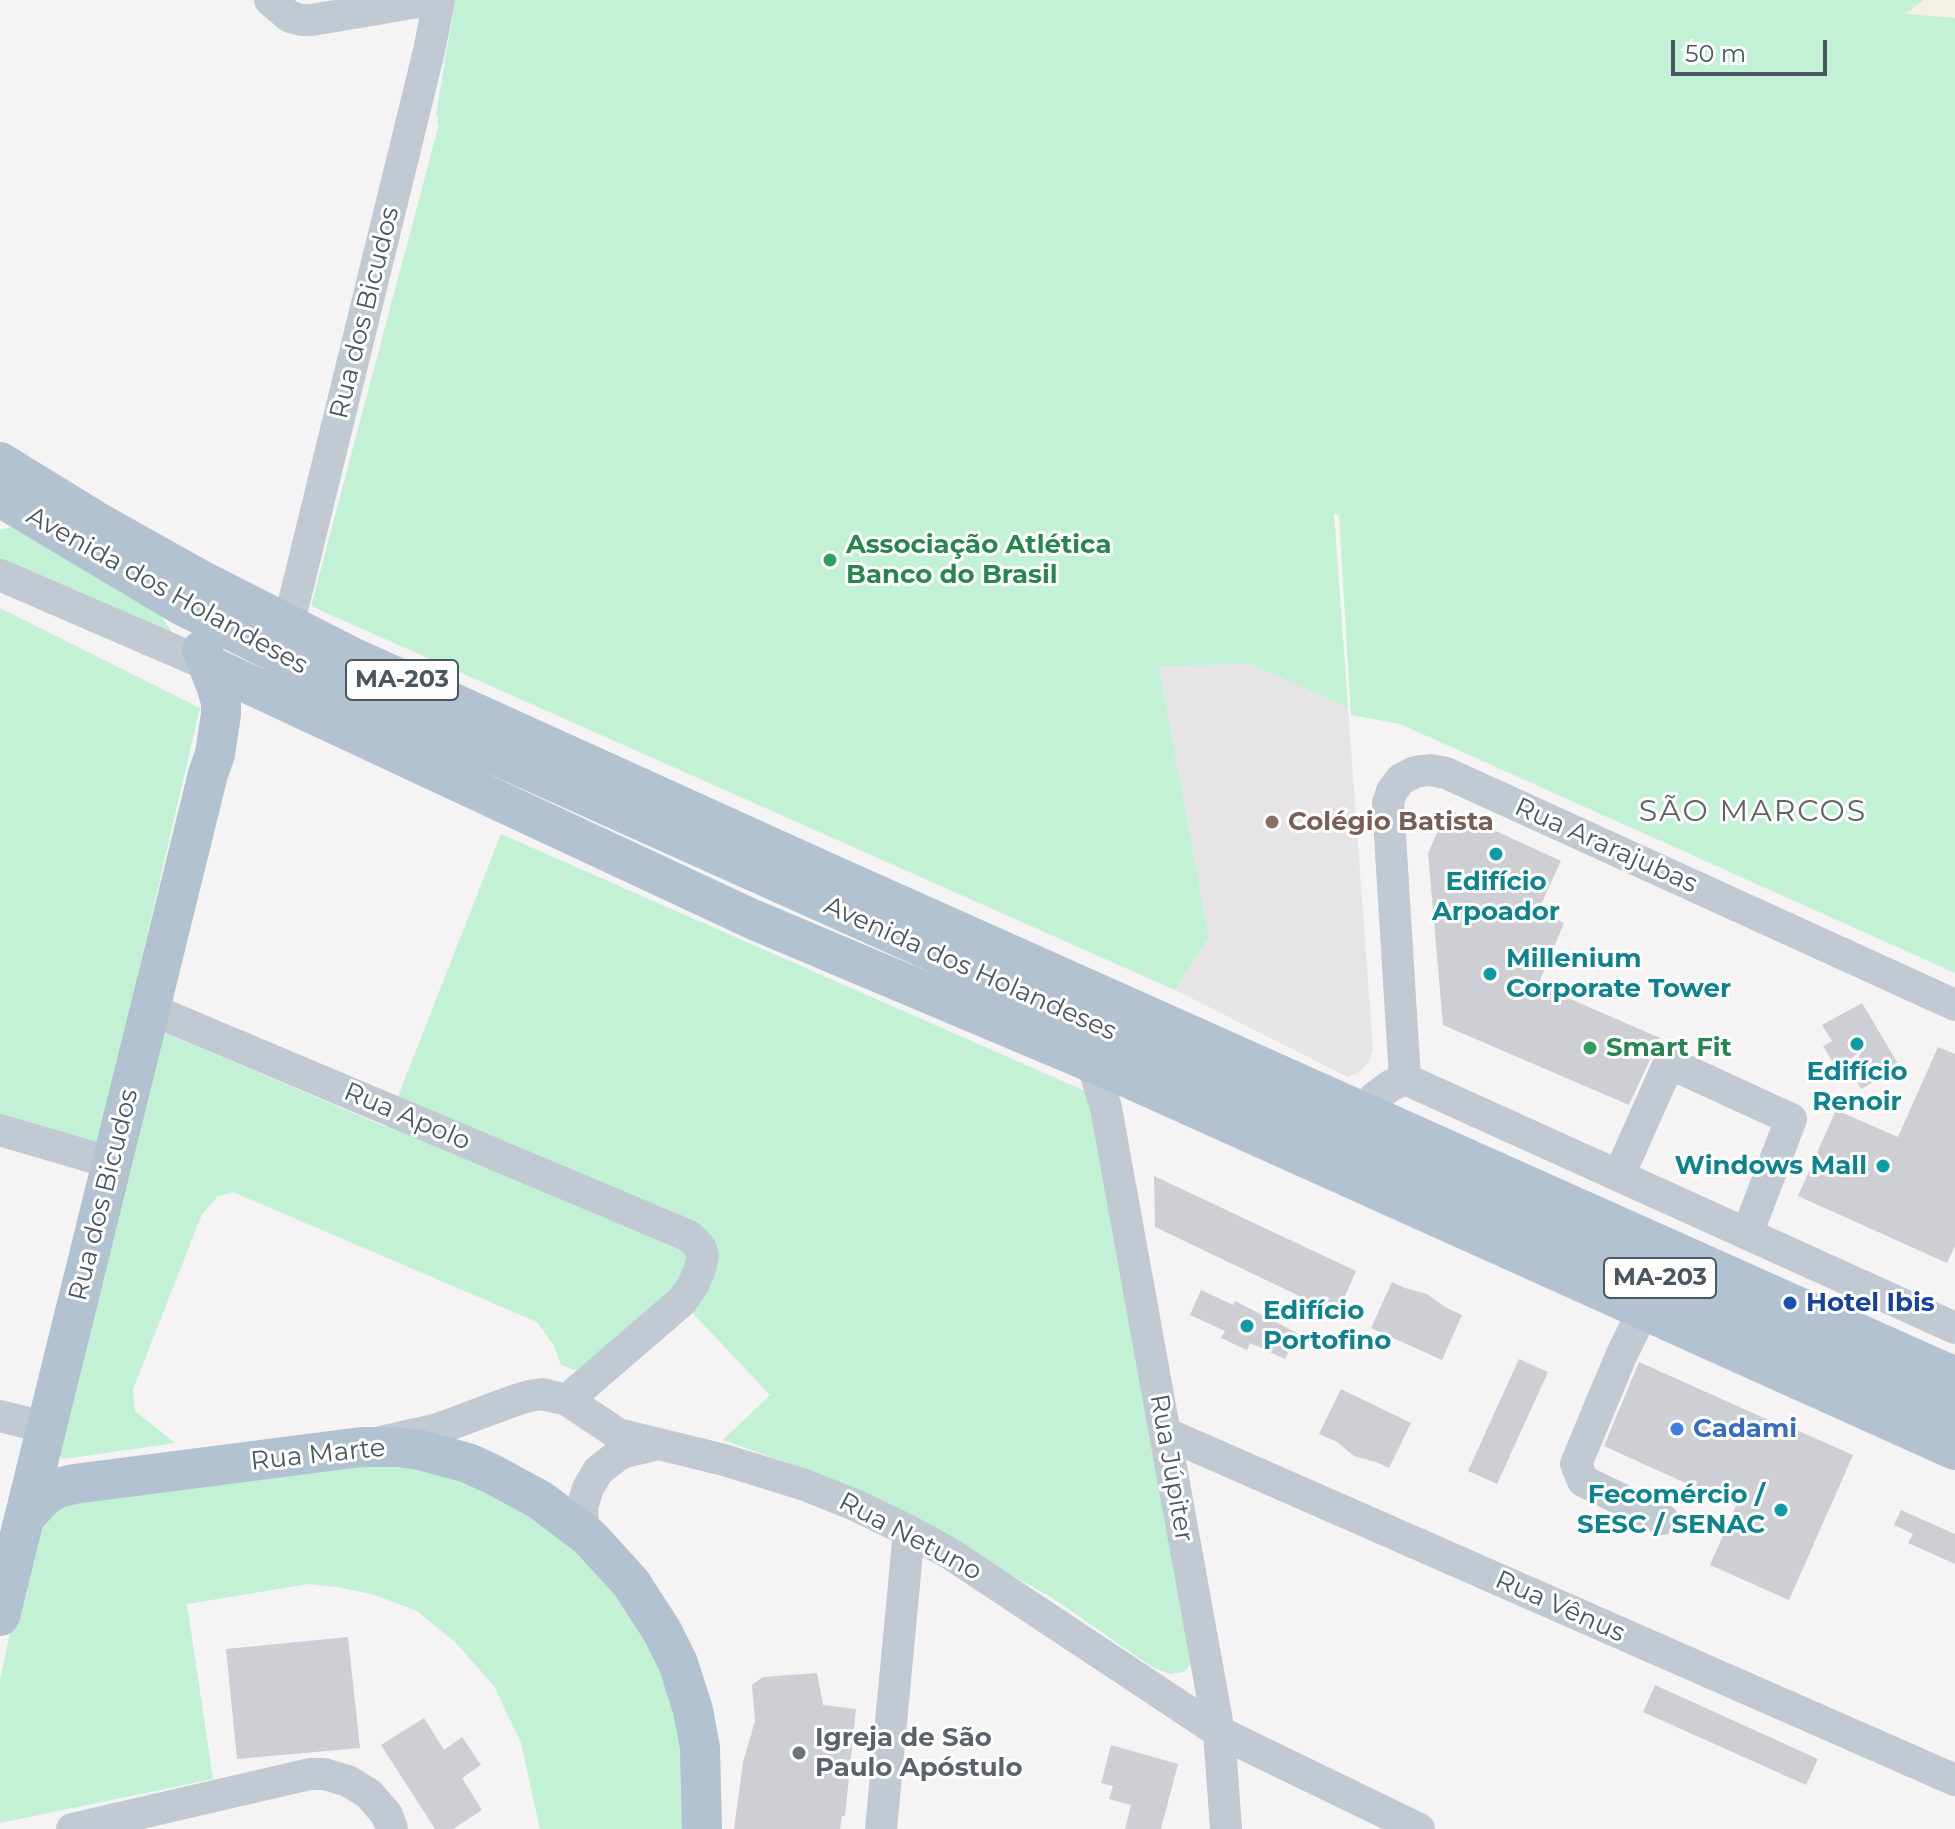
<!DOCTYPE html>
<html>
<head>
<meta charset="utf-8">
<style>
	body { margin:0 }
	#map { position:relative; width:1955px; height:1829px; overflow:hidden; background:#f5f3f3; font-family:Montserrat,sans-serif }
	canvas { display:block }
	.scale { position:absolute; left:1671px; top:40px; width:156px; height:36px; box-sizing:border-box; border:4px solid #4a5661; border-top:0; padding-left:10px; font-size:24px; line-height:28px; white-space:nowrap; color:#4a5661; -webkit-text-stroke:6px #fff; paint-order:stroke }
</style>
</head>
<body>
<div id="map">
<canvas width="1955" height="1829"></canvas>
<div class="scale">50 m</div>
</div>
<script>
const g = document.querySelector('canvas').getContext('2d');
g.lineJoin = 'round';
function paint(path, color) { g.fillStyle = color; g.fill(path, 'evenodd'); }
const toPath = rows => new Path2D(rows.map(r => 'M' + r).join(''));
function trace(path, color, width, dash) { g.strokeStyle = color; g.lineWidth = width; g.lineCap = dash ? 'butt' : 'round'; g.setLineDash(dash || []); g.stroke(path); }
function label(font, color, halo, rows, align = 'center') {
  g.font = font + ' Montserrat,sans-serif'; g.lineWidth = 6; g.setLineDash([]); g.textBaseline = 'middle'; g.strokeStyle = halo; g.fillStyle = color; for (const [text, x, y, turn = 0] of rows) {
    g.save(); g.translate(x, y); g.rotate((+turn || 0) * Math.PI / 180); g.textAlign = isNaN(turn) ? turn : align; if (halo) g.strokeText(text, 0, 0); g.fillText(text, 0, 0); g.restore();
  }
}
paint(toPath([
	[1251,664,1348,708,1373,1050,1369,1062,1359,1072,1348,1077,1175,990,1209,937,1159,665]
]), '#e6e4e5');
paint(toPath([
	[455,0,1955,0,1955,973,1400,724,1351,715,1339,516,1334,513,1348,708,1251,664,1159,666,1209,937,1175,990,311,606,439,124,437,123,438,116,436,115],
	[11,527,25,528,154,605,171,631,160,636,0,561,0,530],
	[0,608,200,708,98,1145,0,1116],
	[501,834,1092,1094,1196,1657,1184,1672,1170,1674,1152,1667,1051,1597,912,1521,816,1473,723,1440,770,1395,689,1309,595,1362,576,1370,561,1365,554,1346,537,1322,233,1192,218,1196,202,1214,133,1389,135,1411,175,1443,63,1459,51,1447,158,1030,386,1127],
	[343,1459,474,1476,627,1588,682,1707,691,1829,540,1829,521,1743,494,1686,456,1643,417,1611,375,1595,337,1587,308,1584,187,1604,213,1779,0,1823,0,1680,32,1530,50,1504]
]), '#c3f1d5');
paint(toPath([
	[1923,0,1955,0,1955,18,1906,14]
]), '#f5f0e5');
paint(toPath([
	[1448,809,1561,861,1538,911,1564,923,1538,985,1660,1038,1629,1105,1443,1025,1428,853],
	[1862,1003,1900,1067,1861,1089,1852,1073,1861,1052,1836,1067,1823,1046,1832,1041,1822,1025],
	[1938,1047,1955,1054,1955,1246,1947,1263,1798,1196,1836,1110,1898,1137],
	[1154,1176,1356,1271,1337,1314,1155,1227],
	[1392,1282,1405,1288,1427,1294,1445,1307,1462,1315,1442,1360,1371,1328],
	[1201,1290,1233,1305,1235,1301,1297,1333,1285,1359,1250,1343,1247,1350,1221,1338,1225,1331,1190,1315],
	[1519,1359,1548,1372,1497,1484,1468,1471],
	[1639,1362,1773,1422,1774,1420,1853,1455,1789,1600,1710,1565,1736,1506,1604,1446],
	[1341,1389,1411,1423,1389,1468,1376,1462,1354,1456,1337,1442,1319,1434],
	[1901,1510,1955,1534,1955,1564,1908,1543,1913,1534,1894,1525],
	[348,1637,360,1748,237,1759,226,1649],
	[817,1673,823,1705,856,1709,845,1816,842,1816,840,1829,734,1829,743,1762,755,1721,752,1685,763,1677],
	[1655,1685,1818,1759,1806,1785,1643,1712],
	[424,1718,444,1750,462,1737,481,1765,462,1778,482,1810,453,1829,435,1829,381,1745],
	[1111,1745,1178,1764,1161,1829,1125,1829,1131,1805,1109,1799,1113,1786,1101,1783]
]), '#cdcfd5');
trace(toPath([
	[270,0,290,17,302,20,312,20,430,0],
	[0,575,208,665],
	[288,626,429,51,439,0],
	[150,1009,689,1236,700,1247,703,1255,700,1269,693,1285,682,1301,567,1400],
	[1092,1062,1106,1108,1219,1732,1226,1829],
	[1405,1079,1388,803,1392,791,1401,779,1415,772,1430,770,1446,773,1955,1005],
	[0,1130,112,1163],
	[1365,1134,1367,1113,1374,1098,1390,1086,1405,1079,1955,1328],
	[1619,1175,1669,1063,1791,1119,1747,1234],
	[1644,1309,1621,1356,1576,1464,1583,1481,1662,1519],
	[0,1416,47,1428],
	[1165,1433,1955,1780],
	[384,1441,438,1429,513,1401,529,1396,542,1394,567,1400,618,1434,724,1460,805,1485,857,1506,909,1531,949,1553,1219,1732,1419,1829],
	[589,1537,583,1524,582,1507,588,1488,598,1471,617,1456,625,1452,654,1445],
	[72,1829,310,1774,324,1774,348,1781,369,1794,387,1815,392,1829],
	[881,1829,909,1531]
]), '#c1cad2', 32);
trace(toPath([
	[0,462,99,523,197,578,354,658,819,869,1955,1377],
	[0,497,183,606,344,687,1955,1411],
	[208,665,752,919,1124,1076,1955,1450],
	[24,1518,44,1496,58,1488,74,1484,361,1447,398,1447,420,1450,468,1463,492,1474,540,1500,589,1537,631,1583,662,1631,678,1663,693,1710,700,1748,702,1829],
	[0,1616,208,774,215,754,221,714,221,702,217,688,202,650]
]), '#b3c2d1', 40);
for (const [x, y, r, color] of [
	[830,560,8,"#2e9e5b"],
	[1272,822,8,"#8d6e63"],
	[1496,854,8,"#0f9aa8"],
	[1490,974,8,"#0f9aa8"],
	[1857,1044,8,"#0f9aa8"],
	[1590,1048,8,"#2e9e5b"],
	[1883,1166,8,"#0f9aa8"],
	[1790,1303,8,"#1a4fb4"],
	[1247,1326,8,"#0f9aa8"],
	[1677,1429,8,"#3f7fe0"],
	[1781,1510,8,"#0f9aa8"],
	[799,1753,8,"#6b7280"]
]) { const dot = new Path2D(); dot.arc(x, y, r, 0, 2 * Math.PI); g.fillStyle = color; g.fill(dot); trace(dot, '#fff', 3); }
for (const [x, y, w] of [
	[402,680,112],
	[1660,1278,112]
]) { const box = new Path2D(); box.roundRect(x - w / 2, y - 20, w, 40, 6); g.fillStyle = '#fff'; g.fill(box); trace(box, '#4a5661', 2); }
label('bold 24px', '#4a5661', null, [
	["MA-203",402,680],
	["MA-203",1660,1278]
]);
label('26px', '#4a5661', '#fff', [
	["Rua dos Bicudos",365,313,-76],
	["Avenida dos Holandeses",167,591,29],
	["Rua Ararajubas",1606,846,24],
	["Avenida dos Holandeses",970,969,24],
	["Rua Apolo",407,1117,23],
	["Rua dos Bicudos",104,1195,-76],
	["Rua Marte",318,1455,-6],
	["Rua Júpiter",1171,1468,80],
	["Rua Netuno",910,1537,28],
	["Rua Vênus",1560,1607,24]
]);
label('bold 26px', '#27864d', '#fff', [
	["Associação Atlética",846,545],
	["Banco do Brasil",846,575],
	["Smart Fit",1606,1048]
], 'left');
label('bold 26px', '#785e54', '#fff', [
	["Colégio Batista",1288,822]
], 'left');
label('bold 26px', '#0d838f', '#fff', [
	["Edifício",1496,882],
	["Arpoador",1496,912],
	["Millenium",1506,959,"left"],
	["Corporate Tower",1506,989,"left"],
	["Edifício",1857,1072],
	["Renoir",1857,1102],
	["Windows Mall",1867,1166,"right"],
	["Edifício",1263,1311,"left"],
	["Portofino",1263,1341,"left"],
	["Fecomércio /",1765,1495,"right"],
	["SESC / SENAC",1765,1525,"right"]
]);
label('bold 26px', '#164399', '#fff', [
	["Hotel Ibis",1806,1303]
], 'left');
label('bold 26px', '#366cbe', '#fff', [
	["Cadami",1693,1429]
], 'left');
label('bold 26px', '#5b616d', '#fff', [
	["Igreja de São",815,1738],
	["Paulo Apóstulo",815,1768]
], 'left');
g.letterSpacing = '2px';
label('30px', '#5f6368', '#fff', [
	["SÃO MARCOS",1753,812]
]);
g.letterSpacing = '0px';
</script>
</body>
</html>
